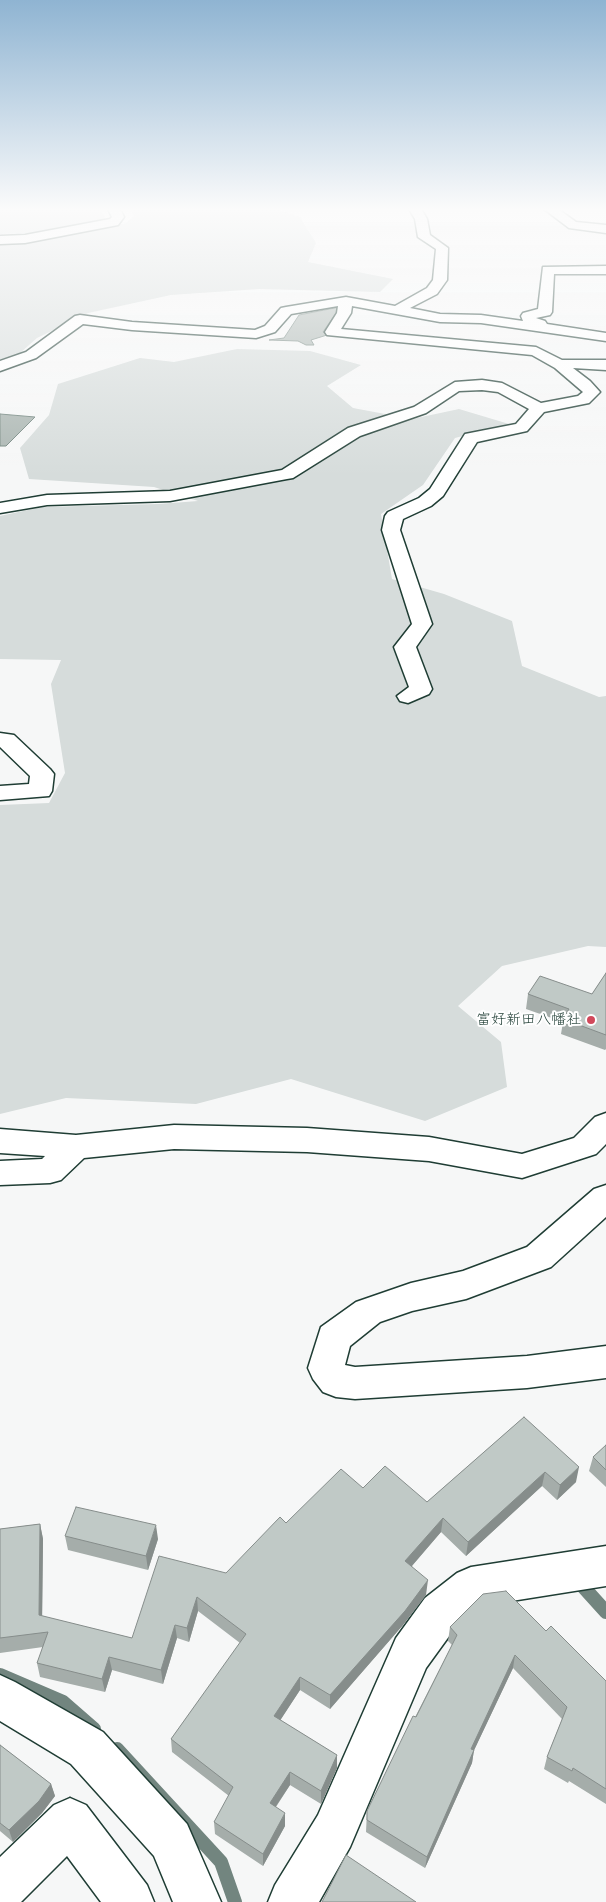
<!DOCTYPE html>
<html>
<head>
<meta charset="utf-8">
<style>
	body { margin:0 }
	canvas { display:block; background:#f6f7f7 }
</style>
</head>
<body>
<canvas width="606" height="1902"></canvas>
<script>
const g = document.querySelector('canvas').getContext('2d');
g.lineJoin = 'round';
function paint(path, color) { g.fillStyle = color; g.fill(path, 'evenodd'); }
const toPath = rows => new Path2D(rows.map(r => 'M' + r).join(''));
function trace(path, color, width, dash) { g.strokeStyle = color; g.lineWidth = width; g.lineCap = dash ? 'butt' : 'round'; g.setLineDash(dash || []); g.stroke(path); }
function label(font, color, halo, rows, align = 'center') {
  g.font = font + ' Pangolin,"Klee One",sans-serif'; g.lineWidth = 4; g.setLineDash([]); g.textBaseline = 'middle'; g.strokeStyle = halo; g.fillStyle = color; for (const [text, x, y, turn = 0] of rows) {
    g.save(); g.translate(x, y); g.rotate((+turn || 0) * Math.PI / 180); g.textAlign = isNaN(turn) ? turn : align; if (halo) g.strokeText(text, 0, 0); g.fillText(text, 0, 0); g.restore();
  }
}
paint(toPath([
	[0,209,101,209,105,219,89,224,31,233,0,234],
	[130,209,276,209,300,217,316,243,308,262,393,279,380,292,259,289,171,295,88,313,37,338,20,353,0,360,0,243,25,242,99,230,126,223,134,216],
	[237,349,310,351,361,365,327,386,353,408,412,419,459,409,509,424,455,438,423,485,381,514,392,579,444,594,512,621,522,666,599,697,606,696,606,947,588,946,502,966,458,1006,501,1042,507,1087,425,1121,291,1079,196,1104,66,1098,0,1114,0,805,49,803,65,773,51,684,61,660,0,659,0,516,42,507,159,504,198,501,154,487,29,479,20,448,49,415,58,384,140,358,174,362]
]), '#d6dcdb');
const water = toPath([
	[340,307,323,332,327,335,311,340,314,345,306,345,298,341,269,340,284,338,299,315,340,307],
	[0,414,35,417,6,446,0,446,0,414]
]);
paint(water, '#aab5b1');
trace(water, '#72857f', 1);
trace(toPath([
	[578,1581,606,1612],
	[0,1675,63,1702,94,1729],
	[117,1749,221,1862,235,1902]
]), '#72857f', 14);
const street = toPath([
	[108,209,120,209,124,217,118,225,25,243,0,244,0,236,25,235,110,219,112,217,108,209],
	[409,209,421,209,427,219,430,235,448,248,447,280,437,294,410,308,440,314,481,315,523,321,521,316,523,313,538,309,543,267,606,266,606,274,554,274,552,312,550,315,536,318,545,321,547,324,606,333,606,341,481,323,440,322,352,306,351,313,341,329,536,347,562,360,606,360,606,370,573,368,590,381,600,392,589,403,544,412,527,431,477,442,443,496,431,506,403,519,400,530,432,624,416,647,432,689,429,694,408,703,400,701,397,696,409,687,394,647,412,624,382,530,385,516,388,512,419,498,430,489,465,434,516,424,529,409,498,392,482,390,459,391,426,413,360,436,293,478,287,479,170,501,47,505,0,513,0,503,47,495,170,491,282,470,348,428,414,407,455,382,482,380,502,383,541,403,578,396,583,392,555,368,532,355,327,335,325,332,337,313,338,306,291,314,275,332,256,338,132,330,83,324,36,358,0,371,0,361,26,352,75,316,80,315,132,322,255,330,265,326,281,308,286,307,346,297,395,306,427,288,433,280,436,249,418,237,415,219,409,209],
	[544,209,558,209,576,222,606,225,606,233,569,228,544,209],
	[0,733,14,735,50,769,54,774,52,791,49,796,0,800,0,786,29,784,30,776,0,747,0,733],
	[606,1113,606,1144,596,1154,522,1178,429,1161,307,1152,174,1149,84,1158,61,1180,50,1183,0,1185,0,1161,42,1159,45,1156,0,1153,0,1129,76,1135,174,1125,307,1128,429,1137,522,1154,574,1138,595,1117,606,1113],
	[606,1185,606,1217,551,1267,466,1299,412,1311,380,1322,350,1346,345,1365,355,1367,527,1356,606,1346,606,1378,527,1388,355,1399,336,1397,323,1392,313,1379,308,1368,321,1327,356,1302,411,1283,463,1271,527,1247,594,1189,606,1185],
	[606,1546,606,1586,480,1606,455,1628,426,1668,350,1847,319,1902,268,1902,275,1885,318,1815,396,1638,425,1598,457,1573,471,1567,606,1546],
	[0,1675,15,1682,103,1732,187,1824,221,1902,173,1902,154,1856,71,1764,0,1721,0,1675],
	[70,1798,86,1805,147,1885,154,1902,101,1902,67,1856,21,1902,0,1902,0,1857,54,1805,70,1798]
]);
trace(street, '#1f3d34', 3);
paint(street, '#fff');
paint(toPath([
	[606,973,606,1049,605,1050,561,1034,563,1022,526,1009,528,994,592,994],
	[524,1417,576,1482,557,1500,542,1486,466,1556,441,1532,412,1566,426,1595,403,1625,330,1709,300,1690,280,1720,337,1755,337,1768,321,1804,290,1785,276,1807,285,1826,263,1866,215,1834,214,1822,229,1796,172,1752,171,1739,240,1643,198,1611,189,1642,177,1638,163,1684,112,1670,105,1692,40,1677,37,1663,43,1647,0,1653,0,1529,40,1524,43,1539,42,1616,132,1638,226,1573,286,1523,363,1488,427,1502],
	[606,1445,606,1487,589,1471,593,1457],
	[65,1536,158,1539,148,1570,68,1550],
	[450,1627,546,1631,606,1681,606,1804,569,1781,568,1783,544,1769,547,1757,562,1719,513,1668,474,1750,472,1763,425,1868,366,1832,367,1811,452,1645,448,1641],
	[0,1745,51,1784,55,1796,42,1813,13,1842,0,1831]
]), '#a5adaa');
paint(toPath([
	[579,1467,576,1482,557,1500,560,1485],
	[545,1472,542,1486,466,1556,468,1542],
	[443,1518,441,1532,404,1575,405,1561],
	[40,1524,43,1539,42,1629,39,1615],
	[156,1525,158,1539,148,1570,146,1556],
	[428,1580,426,1595,403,1625,330,1709,330,1695],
	[197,1597,198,1611,189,1642,187,1628],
	[175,1625,177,1638,163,1684,161,1670],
	[515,1655,513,1668,469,1761,471,1749],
	[109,1657,112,1670,105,1692,102,1679],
	[300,1677,300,1690,274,1730,274,1716],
	[474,1750,472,1763,425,1868,427,1857],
	[337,1755,337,1768,321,1804,321,1791],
	[290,1772,290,1785,270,1815,270,1803],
	[51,1784,55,1796,42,1813,13,1842,9,1830],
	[285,1813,285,1826,263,1866,263,1854]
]), '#868d8b');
const building = toPath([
	[606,973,606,1035,563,1019,569,1009,528,994,540,976,592,994,606,973],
	[524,1417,579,1467,560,1485,545,1472,468,1542,443,1518,405,1561,428,1580,405,1611,330,1695,300,1677,274,1716,337,1755,321,1791,290,1772,270,1803,285,1813,263,1854,214,1822,233,1787,171,1739,246,1634,197,1597,187,1628,175,1625,161,1670,109,1657,102,1679,37,1663,48,1632,0,1638,0,1529,40,1524,39,1615,132,1638,159,1556,226,1573,280,1517,286,1523,341,1469,363,1488,385,1466,427,1502,524,1417],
	[606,1445,606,1470,593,1457,606,1445],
	[76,1507,156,1525,146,1556,65,1536,76,1507],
	[506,1591,546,1631,551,1626,606,1681,606,1789,573,1768,572,1771,547,1757,567,1707,515,1655,471,1749,474,1750,427,1857,367,1820,367,1811,413,1716,416,1717,457,1635,450,1627,483,1594,506,1591],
	[0,1745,51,1784,39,1801,9,1830,0,1823,0,1745],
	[346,1855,416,1902,322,1902,346,1855]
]);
paint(building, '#c0c9c6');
trace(building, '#868d8b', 1);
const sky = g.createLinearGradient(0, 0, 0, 476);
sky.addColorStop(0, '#8fb4d2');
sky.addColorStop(0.44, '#fbfbfb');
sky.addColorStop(1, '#fbfbfb00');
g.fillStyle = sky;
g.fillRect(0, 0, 606, 476);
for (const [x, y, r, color] of [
	[591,1020,5,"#d1495b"]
]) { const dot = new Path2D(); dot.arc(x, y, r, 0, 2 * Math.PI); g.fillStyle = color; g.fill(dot); trace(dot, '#fff', 2); }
label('15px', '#1f3d34', '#fff', [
	["富好新田八幡社",581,1020]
], 'right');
</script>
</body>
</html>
